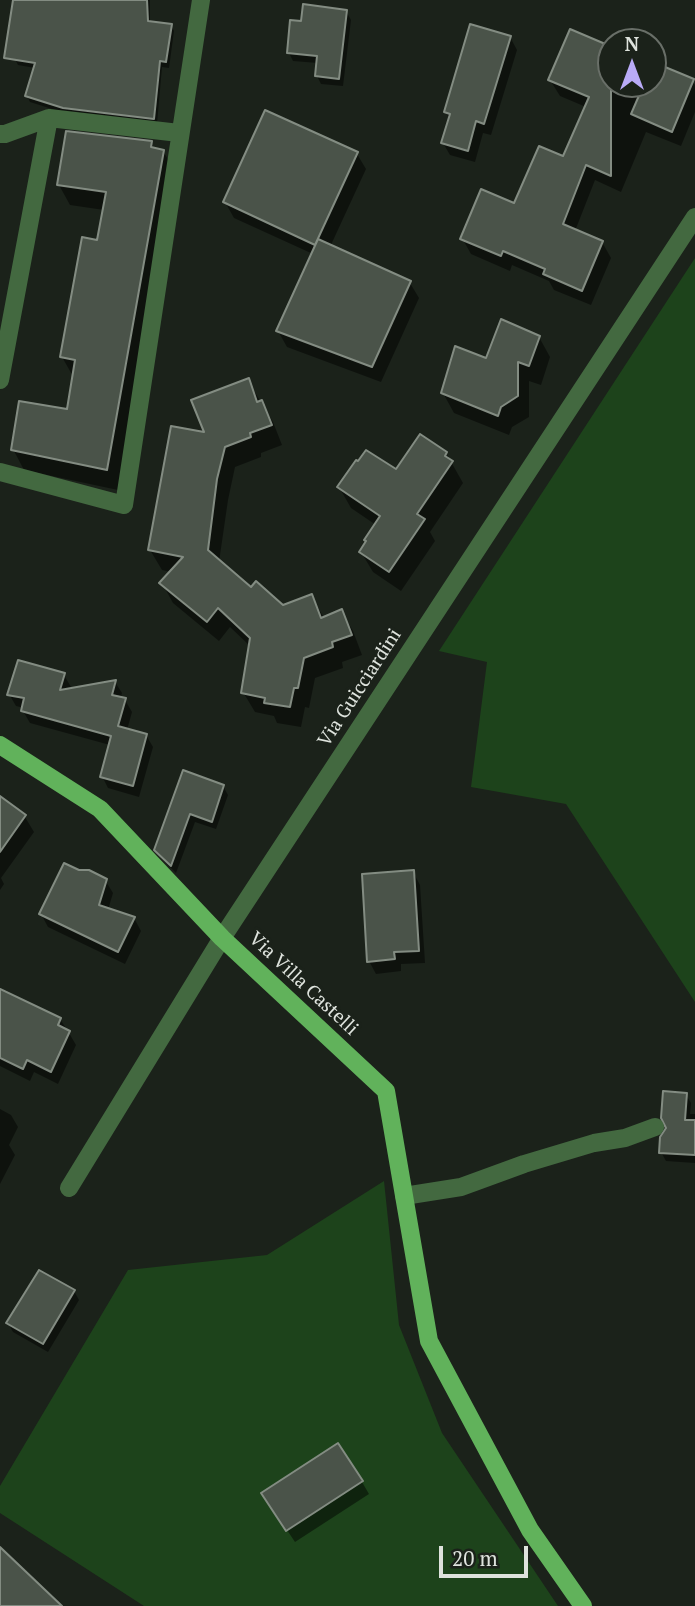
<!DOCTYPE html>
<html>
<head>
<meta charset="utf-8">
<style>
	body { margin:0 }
	#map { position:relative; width:695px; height:1606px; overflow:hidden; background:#1b221a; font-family:"PT Serif",serif }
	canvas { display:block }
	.north { position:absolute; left:597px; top:28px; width:70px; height:70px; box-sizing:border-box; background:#1b221a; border:2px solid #696f68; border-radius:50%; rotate:0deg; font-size:19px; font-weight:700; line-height:28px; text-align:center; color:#dee3dd }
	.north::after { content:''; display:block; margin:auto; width:24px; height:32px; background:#b9abf7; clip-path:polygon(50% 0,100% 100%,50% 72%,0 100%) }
	.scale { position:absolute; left:439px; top:1546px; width:89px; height:32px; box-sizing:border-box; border:4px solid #dee3dd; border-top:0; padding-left:9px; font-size:21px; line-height:24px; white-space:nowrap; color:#dee3dd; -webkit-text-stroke:5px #1b221a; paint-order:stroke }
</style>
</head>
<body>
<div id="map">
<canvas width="695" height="1606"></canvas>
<div class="north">N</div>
<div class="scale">20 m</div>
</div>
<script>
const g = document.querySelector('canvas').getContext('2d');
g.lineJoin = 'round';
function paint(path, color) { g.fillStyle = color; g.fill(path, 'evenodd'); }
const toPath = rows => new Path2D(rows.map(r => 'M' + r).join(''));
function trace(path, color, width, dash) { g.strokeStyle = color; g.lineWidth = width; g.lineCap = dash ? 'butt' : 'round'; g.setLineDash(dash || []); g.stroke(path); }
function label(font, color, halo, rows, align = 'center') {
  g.font = font + ' "PT Serif",serif'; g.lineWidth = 6; g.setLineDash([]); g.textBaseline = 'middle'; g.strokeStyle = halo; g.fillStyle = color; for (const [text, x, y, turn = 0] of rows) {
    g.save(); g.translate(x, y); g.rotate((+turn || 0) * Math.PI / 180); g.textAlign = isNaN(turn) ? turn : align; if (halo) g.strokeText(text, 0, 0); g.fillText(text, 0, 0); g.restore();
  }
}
paint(toPath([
	[695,258,695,1002,566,804,471,787,487,662,439,651],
	[384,1181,399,1325,442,1433,558,1606,144,1606,0,1513,0,1486,128,1270,267,1255]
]), '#1d431b');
paint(toPath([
	[41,0,150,0,150,23,171,25,174,31,169,68,162,67,157,124,68,114,30,102,27,96,35,68,18,65,15,59],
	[346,11,351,20,343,86,321,84,317,76,318,63,293,61,289,53,303,23],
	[510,37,517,50,491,135,483,133,475,162,450,155,443,143,450,120,446,112],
	[611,51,611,84,653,84,653,67,692,81,695,85,695,112,681,146,646,132,621,192,595,180,575,231,602,242,611,258,591,305,554,290,549,281,512,265,510,271,471,254,462,238,515,206,564,158,586,107,560,96,550,80],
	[151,143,155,150,163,151,175,171,118,490,24,470,13,449,68,411,74,378,62,357,99,242,104,210,70,205,59,185],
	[357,154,366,169,330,247,410,283,419,298,381,382,287,347,278,331,313,254,234,218,225,202],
	[539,337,550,357,541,385,529,381,529,417,512,427,509,435,454,413,443,393],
	[248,381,273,422,282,445,261,453,261,457,235,467,228,500,219,562,252,590,283,607,312,597,324,618,341,611,353,631,362,655,342,662,343,668,315,678,309,708,305,707,301,727,277,723,274,716,255,712,243,692,250,646,230,627,219,641,173,603,162,583,171,572,162,570,150,550,207,435],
	[446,453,463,483,430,532,435,541,401,591,373,572,361,552,376,525,351,508,339,487,396,472],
	[64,675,71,687,70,690,115,682,122,693,120,699,125,700,132,712,127,730,146,735,153,747,139,797,108,788,102,776,110,745,30,723,23,711,24,708,16,706,9,694],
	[184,772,223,786,228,795,216,829,195,822,176,873,161,858,156,849],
	[0,798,25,817,34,832,1,878,4,884,0,890],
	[413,872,420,885,425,963,401,964,401,971,376,974,369,961],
	[105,880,113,893,108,910,134,918,141,931,125,964,48,927,41,914],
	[0,991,60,1019,69,1033,76,1045,58,1084,34,1072,30,1081,0,1066],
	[686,1095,691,1103,690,1114,695,1114,695,1163,666,1161,661,1152],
	[0,1109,11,1115,18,1127,9,1145,15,1155,0,1184],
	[74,1291,79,1300,48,1352,13,1332,8,1323],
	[362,1482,369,1494,295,1542,271,1506]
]), '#0007');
const building = toPath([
	[13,0,147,0,148,21,172,24,166,62,160,61,154,119,63,108,25,96,35,63,4,58,13,0],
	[303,4,347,10,339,79,315,76,317,56,287,53,290,20,301,21,303,4],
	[470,24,511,36,484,124,476,121,468,151,441,143,450,114,444,112,470,24],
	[570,29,610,46,611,44,611,176,586,165,563,224,603,241,582,291,543,274,545,269,503,251,501,256,460,239,481,189,514,203,539,146,563,156,589,97,548,80,570,29],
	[653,62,694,79,672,132,631,114,644,84,653,84,653,62],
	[265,110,358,152,315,245,223,202,265,110],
	[66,131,152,141,151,147,164,150,107,470,11,450,19,401,67,409,75,360,60,357,82,237,97,240,106,192,57,185,66,131],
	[318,239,411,281,372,367,276,331,318,239],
	[501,319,540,336,529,366,518,362,518,396,501,407,498,416,441,393,455,346,486,358,501,319],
	[249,378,257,402,262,400,272,425,250,433,251,437,225,447,217,479,208,550,251,587,256,581,283,605,312,594,321,618,342,609,352,635,332,642,333,647,304,658,298,688,294,688,290,707,264,703,265,698,241,693,250,638,218,608,207,622,159,583,183,557,148,550,171,426,204,432,191,400,249,378],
	[420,434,447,452,445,456,453,461,417,514,425,519,389,572,359,552,366,541,364,540,380,516,337,487,356,460,358,461,366,450,396,469,420,434],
	[18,660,65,673,60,690,116,680,112,695,126,698,118,726,147,734,133,786,100,777,111,736,21,711,24,698,7,695,18,660],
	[183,770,224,785,212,822,190,814,171,866,154,850,183,770],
	[0,796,26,815,0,852,0,796],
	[64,863,79,870,89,870,107,879,99,905,135,917,118,952,39,914,64,863],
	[414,870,419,951,394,952,395,959,367,962,362,874,414,870],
	[0,989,61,1018,58,1025,70,1031,51,1072,27,1060,23,1069,0,1058,0,989],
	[663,1091,687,1093,685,1120,695,1120,695,1155,659,1153,660,1137,666,1128,661,1118,663,1091],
	[39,1270,75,1290,43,1344,6,1323,39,1270],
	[338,1443,363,1481,286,1531,261,1493,338,1443],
	[0,1547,62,1606,0,1606,0,1547]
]);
paint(building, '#4a5349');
trace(building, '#838c82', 2);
trace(toPath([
	[0,134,5,134,49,118,179,133],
	[0,380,49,118],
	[0,472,124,505,201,0],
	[69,1188,222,938,695,217],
	[404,1196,461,1187,524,1164,594,1143,625,1138,655,1127]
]), '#436940', 18);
trace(toPath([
	[0,745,100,809,222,938,386,1091,429,1341,530,1530,583,1606]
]), '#61b25b', 18);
label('19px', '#dee3dd', '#1b221a', [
	["Via Guicciardini",360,688,-57],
	["Via Villa Castelli",303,984,43]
]);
</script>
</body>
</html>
